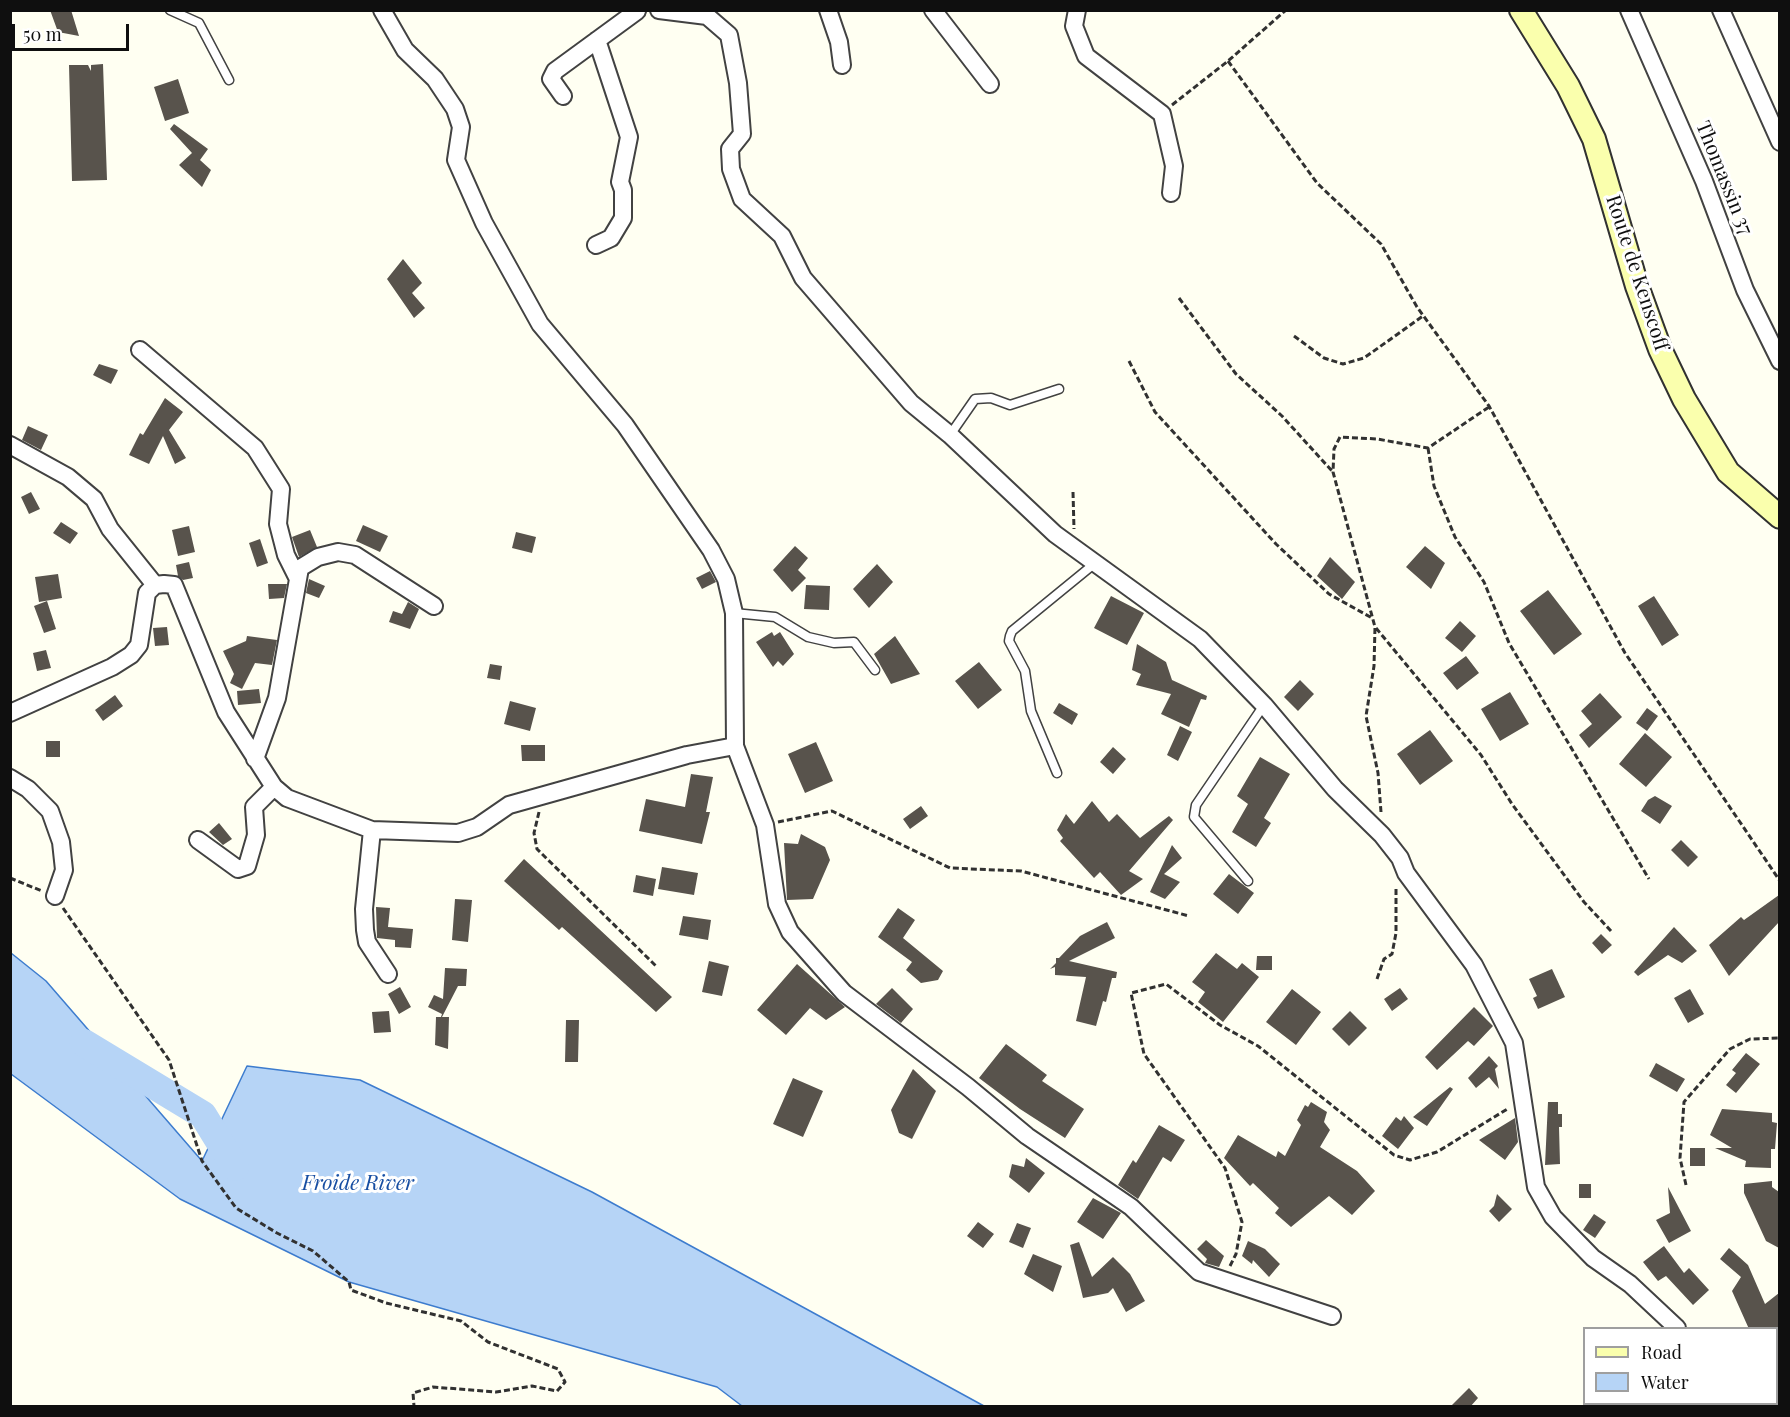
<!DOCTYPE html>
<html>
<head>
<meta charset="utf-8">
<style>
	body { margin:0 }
	#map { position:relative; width:1790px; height:1417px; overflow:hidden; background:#fffff2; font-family:"Playfair Display",serif }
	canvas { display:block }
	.frame { position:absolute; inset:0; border:12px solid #0f0f0f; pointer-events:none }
	.legend { position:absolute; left:1583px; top:1327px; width:195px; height:78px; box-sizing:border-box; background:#fff; border:2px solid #9f9f9f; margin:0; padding:8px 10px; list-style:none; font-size:18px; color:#0f0f0f }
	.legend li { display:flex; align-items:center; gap:12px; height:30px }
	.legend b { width:30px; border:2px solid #9f9f9f }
	.scale { position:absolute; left:12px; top:24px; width:117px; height:27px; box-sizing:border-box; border:3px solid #0f0f0f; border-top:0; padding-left:8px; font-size:18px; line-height:21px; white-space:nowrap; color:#0f0f0f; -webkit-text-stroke:4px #fff; paint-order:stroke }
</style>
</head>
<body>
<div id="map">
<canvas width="1790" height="1417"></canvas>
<div class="frame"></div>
<ul class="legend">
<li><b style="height:8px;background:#faffad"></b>Road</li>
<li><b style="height:16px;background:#b6d4f6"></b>Water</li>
</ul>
<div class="scale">50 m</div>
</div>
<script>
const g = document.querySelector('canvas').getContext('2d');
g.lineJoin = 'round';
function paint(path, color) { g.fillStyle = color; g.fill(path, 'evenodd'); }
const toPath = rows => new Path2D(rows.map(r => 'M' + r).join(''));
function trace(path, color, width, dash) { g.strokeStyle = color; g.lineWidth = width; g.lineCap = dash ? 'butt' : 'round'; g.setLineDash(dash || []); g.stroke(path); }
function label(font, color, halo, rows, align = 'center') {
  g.font = font + ' "Playfair Display",serif'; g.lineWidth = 6; g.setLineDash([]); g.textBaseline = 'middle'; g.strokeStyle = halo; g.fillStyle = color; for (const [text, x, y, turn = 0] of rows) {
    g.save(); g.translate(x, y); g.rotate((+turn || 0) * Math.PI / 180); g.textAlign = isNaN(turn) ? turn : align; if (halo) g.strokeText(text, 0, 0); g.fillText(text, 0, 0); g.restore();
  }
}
const water = toPath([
	[11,953,46,981,202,1161,247,1066,360,1080,592,1192,984,1406,742,1406,717,1387,349,1282,180,1199,11,1074,11,953]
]);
paint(water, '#b6d4f6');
trace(water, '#3d7cce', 1.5);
trace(toPath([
	[84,1043,203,1115,235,1167]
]), '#b6d4f6', 28);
paint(toPath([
	[50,10,71,10,79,36,58,32],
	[103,64,107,180,72,181,69,65,88,65,91,71,91,65],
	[178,79,189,113,165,121,154,87],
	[174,124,208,149,200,160,211,170,202,187,179,165,192,153,170,129],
	[403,259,422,283,412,293,425,308,414,318,387,279],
	[99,364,118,370,111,384,93,375],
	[165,398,183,412,169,430,186,458,175,464,163,436,149,464,129,455,140,433,143,435],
	[28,426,48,435,41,450,22,440],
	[31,492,40,509,29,514,21,497],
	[61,522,78,533,70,544,53,533],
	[363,525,388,536,380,552,356,541],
	[189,526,195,552,178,556,172,530],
	[310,530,317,547,299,557,292,537],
	[516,532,536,537,532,553,512,548],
	[260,539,268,563,257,567,249,543],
	[795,546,808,558,798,570,806,578,792,592,773,570],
	[1425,546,1445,563,1431,589,1406,567],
	[1330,557,1355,582,1342,599,1317,576],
	[189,562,193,578,183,580,178,576,176,565],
	[877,564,893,582,869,608,853,589],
	[710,571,716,582,702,589,696,578],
	[58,574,62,598,39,602,35,577],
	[309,579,325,586,319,598,306,593],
	[268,584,287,584,284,598,269,599],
	[806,585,830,586,829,610,804,609],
	[1548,590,1582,634,1554,655,1520,611],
	[1111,596,1144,613,1127,645,1094,628],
	[1654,596,1679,635,1662,646,1638,606],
	[47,601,56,629,44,633,34,606],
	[408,602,419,609,410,629,389,622,393,611,402,614],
	[1460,621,1476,636,1462,652,1445,638],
	[167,627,169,645,155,646,153,628],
	[772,632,774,636,780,632,794,654,783,666,778,661,773,667,756,642],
	[247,636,277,640,272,665,255,663,242,689,230,683,234,674,223,651,246,641],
	[895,636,920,674,891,684,874,654],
	[1137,644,1166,662,1172,680,1207,696,1206,700,1201,699,1189,727,1161,714,1171,694,1136,685,1141,674,1132,670],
	[46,650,51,668,37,671,33,653],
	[1466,656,1479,673,1457,690,1443,673],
	[979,662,1002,690,978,709,955,681],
	[490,664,502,666,500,680,487,678],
	[1300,680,1314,694,1298,711,1284,697],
	[259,689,261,703,238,705,237,691],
	[1510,692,1529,724,1500,741,1481,709],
	[1600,693,1622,717,1589,748,1579,735,1592,724,1581,711],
	[115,695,123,706,103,721,95,710],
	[510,701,536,708,530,731,504,724],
	[1059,703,1078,714,1072,725,1053,713],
	[1647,708,1658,716,1647,731,1636,723],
	[1180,726,1192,732,1178,761,1167,755],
	[1430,730,1453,761,1420,785,1397,754],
	[1645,733,1672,757,1646,787,1619,764],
	[46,741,60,741,60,757,46,757],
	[816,742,833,781,805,793,788,754],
	[521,745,545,745,545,761,522,761],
	[1113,747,1126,759,1113,774,1100,762],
	[1260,757,1290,774,1264,818,1271,823,1256,847,1232,832,1248,804,1237,796],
	[691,774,713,777,706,812,710,812,702,844,639,831,646,799,685,807],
	[1655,796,1672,806,1660,824,1641,811,1648,800],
	[1092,801,1109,822,1117,814,1140,838,1169,816,1173,820,1129,871,1143,879,1121,895,1100,872,1094,878,1060,841,1063,838,1057,830,1066,814,1074,824],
	[921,806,928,816,910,829,903,819],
	[219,823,232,839,223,845,209,832],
	[801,834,825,847,830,860,813,899,787,900,784,843,798,844],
	[1681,840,1698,857,1688,867,1671,850],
	[1172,845,1182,858,1164,874,1180,882,1165,899,1150,892],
	[524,859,672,997,656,1012,562,927,559,930,504,881],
	[662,867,698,873,694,895,658,889],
	[1229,874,1254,893,1238,914,1213,894],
	[636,875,656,879,653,896,633,892],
	[1779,895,1779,922,1729,976,1709,945,1741,917,1744,920],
	[455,899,472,900,468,942,452,940],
	[376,907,390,908,388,927,413,929,411,948,395,947,395,940,377,938],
	[898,908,915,920,903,938,943,971,938,980,921,983,906,970,912,962,878,937],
	[683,916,711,920,708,940,679,935],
	[1107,922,1115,938,1069,961,1117,972,1116,978,1112,978,1106,1002,1103,1001,1096,1026,1076,1021,1086,977,1055,975,1055,967,1050,969,1056,963,1056,958,1059,958,1080,936],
	[1674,927,1697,951,1682,963,1668,955,1638,976,1634,972],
	[1601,934,1612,945,1602,954,1592,943],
	[1216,953,1237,969,1242,963,1259,977,1223,1022,1198,1002,1205,992,1192,982],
	[1257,956,1272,956,1272,970,1256,970],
	[709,961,729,966,722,996,702,992],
	[797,964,845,1007,826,1020,810,1008,786,1035,757,1010],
	[445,968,467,969,466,986,458,986,442,1017,449,1017,448,1049,435,1045,436,1017,441,1017,442,1014,428,1007,434,995,443,999],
	[1552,969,1565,997,1538,1009,1533,998,1537,996,1529,979],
	[400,987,411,1007,399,1014,388,994],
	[892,988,913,1009,901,1023,876,1004],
	[1400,988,1408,999,1392,1011,1384,999],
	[1292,989,1321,1012,1296,1045,1266,1022],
	[1690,989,1704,1014,1688,1023,1674,998],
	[1474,1007,1493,1026,1474,1046,1468,1041,1437,1070,1425,1057],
	[389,1011,391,1032,374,1033,372,1012],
	[1350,1011,1367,1028,1349,1046,1332,1029],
	[566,1020,579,1020,578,1062,565,1062],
	[1006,1044,1047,1075,1042,1081,1084,1109,1065,1138,1020,1109,979,1078],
	[1746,1053,1760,1064,1736,1093,1726,1085,1736,1073,1732,1070],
	[1489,1056,1498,1066,1495,1069,1499,1089,1489,1077,1476,1088,1468,1078],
	[1656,1063,1685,1079,1677,1092,1649,1076],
	[913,1069,936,1091,912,1139,899,1133,891,1110],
	[793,1078,823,1091,803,1137,773,1124],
	[1450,1087,1453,1089,1427,1126,1413,1117],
	[1311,1102,1327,1112,1324,1122,1330,1130,1320,1147,1357,1171,1375,1191,1352,1215,1329,1196,1291,1227,1275,1213,1279,1208,1253,1183,1250,1186,1224,1158,1238,1135,1276,1157,1278,1151,1285,1156,1301,1125,1297,1120,1305,1105,1308,1107],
	[1548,1102,1558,1102,1558,1114,1562,1114,1562,1127,1559,1127,1560,1164,1545,1165],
	[1722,1109,1772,1113,1772,1122,1777,1123,1775,1149,1771,1149,1771,1168,1745,1167,1746,1161,1715,1148,1732,1148,1710,1135],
	[1404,1116,1414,1128,1398,1149,1382,1136,1396,1117,1401,1121],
	[1515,1118,1518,1142,1505,1160,1479,1140],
	[1159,1125,1185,1140,1171,1162,1163,1157,1138,1199,1118,1185,1133,1160,1136,1163],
	[1690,1148,1705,1148,1705,1166,1690,1166],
	[1026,1158,1045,1173,1029,1193,1009,1177,1012,1164,1024,1167],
	[1772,1181,1772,1187,1779,1192,1779,1248,1766,1241,1744,1193,1744,1184],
	[1579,1184,1591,1184,1591,1198,1579,1198],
	[1668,1187,1691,1231,1669,1243,1656,1220,1670,1213],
	[1497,1194,1512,1209,1499,1222,1489,1211,1494,1206],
	[1093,1198,1121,1213,1103,1239,1077,1222],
	[1594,1214,1606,1222,1595,1238,1583,1230],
	[978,1222,994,1234,983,1248,967,1236],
	[1017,1223,1031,1228,1023,1248,1009,1242],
	[1206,1240,1224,1256,1219,1267,1205,1263,1207,1259,1197,1249],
	[1248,1241,1265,1249,1280,1264,1269,1277,1253,1260,1252,1264,1242,1256],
	[1079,1242,1092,1277,1113,1257,1130,1274,1145,1301,1126,1312,1113,1288,1108,1293,1083,1298,1070,1245],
	[1664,1246,1684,1273,1689,1268,1709,1290,1693,1305,1666,1276,1658,1281,1643,1262],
	[1729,1248,1748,1265,1765,1304,1779,1293,1779,1329,1749,1329,1732,1291,1741,1277,1720,1259],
	[1033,1254,1062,1266,1053,1292,1024,1274],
	[1469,1388,1478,1398,1470,1407,1450,1407]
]), '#58534c');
const service = toPath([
	[170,10,199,23,229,80],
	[950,435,975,399,991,398,1010,405,1059,389],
	[734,613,775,617,808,637,834,643,854,642,875,670],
	[1057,773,1031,711,1025,671,1009,641,1010,636,1012,631,1094,564],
	[1248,881,1194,817,1196,805,1264,705],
	[1764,1404,1767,1406]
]);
const minor = toPath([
	[382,10,405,50,435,79,455,109,461,127,456,160,484,223,540,324,625,425,711,550,726,579,734,613,735,746,765,825,777,904,790,932,844,993,968,1087,1027,1136,1131,1207,1199,1272,1332,1316],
	[659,10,707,16,729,35,738,83,742,134,730,149,731,169,742,199,782,236,803,278,911,403,950,435,1055,534,1200,639,1264,705,1335,789,1382,835,1400,858,1406,873,1474,965,1514,1043,1536,1187,1553,1217,1593,1258,1630,1284,1677,1328],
	[828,10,839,42,842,65],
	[933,10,990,84],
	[1077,10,1074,26,1086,56,1162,114,1174,166,1171,193],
	[1629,10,1704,181,1745,290,1780,361],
	[1721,10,1780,142],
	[563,96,551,79,555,71,637,11],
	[596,245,611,238,623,218,623,190,620,182,629,137,597,40],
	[140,350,255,448,281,489,278,524,286,555,298,579],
	[10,445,68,477,94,499,110,529,155,585],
	[10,713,112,667,131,655,139,645,147,593,155,585,164,584,174,585,226,712,274,787,287,798,372,830,458,833,477,827,509,805,687,755,735,746],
	[255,759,277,698,300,568,318,557,338,552,355,555,434,606],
	[10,778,28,789,50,811,61,842,64,870,55,896],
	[372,830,364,909,365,930,367,942,388,974],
	[198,840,238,869,247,866,256,835,254,807,274,787],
	[1686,1406,1687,1404]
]);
const secondary = toPath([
	[1521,10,1568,86,1594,139,1637,286,1660,349,1684,399,1728,472,1780,517]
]);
trace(service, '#424242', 11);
trace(minor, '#424242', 20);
trace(secondary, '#313131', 26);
trace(toPath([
	[1228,61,1317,183,1381,244,1417,307,1489,406,1625,653,1780,881],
	[1172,105,1228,61,1286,10],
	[1179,298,1236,374,1282,416,1332,471],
	[1294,336,1324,358,1343,364,1364,358,1423,316],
	[1129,361,1155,412,1276,544,1329,594,1372,618],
	[1428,448,1434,486,1455,537,1484,582,1509,643,1649,879],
	[1073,492,1074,529],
	[1376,628,1481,755,1512,804,1584,902,1611,931],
	[539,812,534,833,537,849,657,967],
	[1381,812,1378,773,1366,716,1374,666,1375,627,1333,472,1334,449,1340,437,1377,439,1428,448,1489,407],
	[778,822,832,811,950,868,1021,871,1189,916],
	[10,878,42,891],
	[63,908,169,1060,202,1161,236,1208,277,1233,313,1251,349,1282,351,1290,386,1303,461,1321,488,1342,558,1369,565,1382,557,1391,532,1386,496,1392,433,1387,413,1393,414,1406],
	[1377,979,1384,959,1392,954,1396,933,1396,887],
	[1686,1185,1680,1158,1684,1102,1730,1049,1750,1039,1780,1038],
	[1230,1266,1236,1254,1242,1222,1225,1168,1144,1054,1131,993,1166,984,1220,1025,1258,1046,1394,1155,1410,1160,1437,1152,1509,1108]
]), '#313131', 3, [6, 3]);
trace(service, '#fff', 8);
trace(minor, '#fff', 16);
trace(secondary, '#faffad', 22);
label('20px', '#0f0f0f', '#fff', [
	["Thomassin 37",1724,178,68],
	["Route de Kenscoff",1637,273,72]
]);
label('italic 21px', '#174ea2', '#fff', [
	["Froide River",358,1183]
]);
</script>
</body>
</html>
